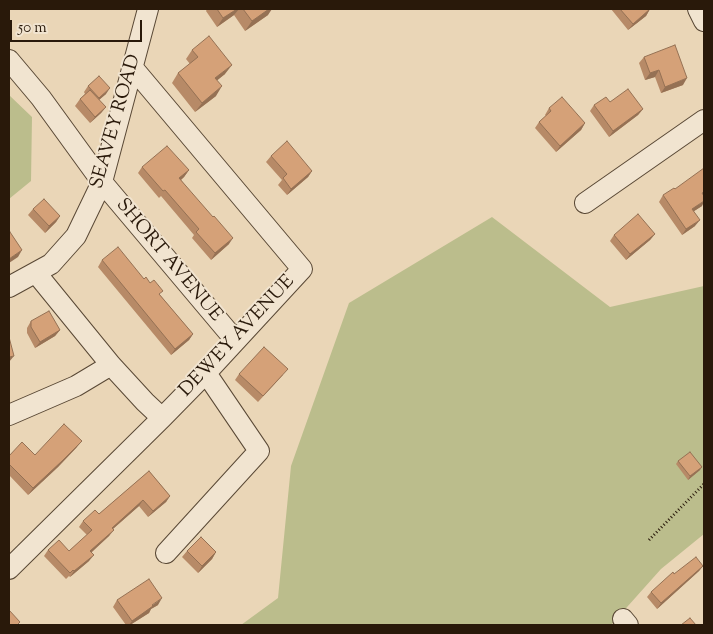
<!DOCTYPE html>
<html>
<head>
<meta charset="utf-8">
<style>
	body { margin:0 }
	#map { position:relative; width:713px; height:634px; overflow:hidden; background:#ead6b7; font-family:"Sorts Mill Goudy",serif }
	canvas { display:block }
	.frame { position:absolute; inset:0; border:10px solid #29190a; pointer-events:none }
	.scale { position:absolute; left:10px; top:20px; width:132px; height:22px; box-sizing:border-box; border:2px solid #29190a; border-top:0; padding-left:6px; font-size:15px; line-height:18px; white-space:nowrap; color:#29190a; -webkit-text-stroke:4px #f1e4d0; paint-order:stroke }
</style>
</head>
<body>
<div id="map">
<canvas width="713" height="634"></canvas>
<div class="frame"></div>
<div class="scale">50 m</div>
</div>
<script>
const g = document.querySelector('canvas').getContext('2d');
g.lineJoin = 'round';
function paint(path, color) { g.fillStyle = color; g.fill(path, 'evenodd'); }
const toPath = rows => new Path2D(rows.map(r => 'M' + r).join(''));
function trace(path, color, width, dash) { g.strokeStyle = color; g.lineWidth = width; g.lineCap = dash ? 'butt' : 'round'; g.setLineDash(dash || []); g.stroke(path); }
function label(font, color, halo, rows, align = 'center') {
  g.font = font + ' "Sorts Mill Goudy",serif'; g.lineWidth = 4; g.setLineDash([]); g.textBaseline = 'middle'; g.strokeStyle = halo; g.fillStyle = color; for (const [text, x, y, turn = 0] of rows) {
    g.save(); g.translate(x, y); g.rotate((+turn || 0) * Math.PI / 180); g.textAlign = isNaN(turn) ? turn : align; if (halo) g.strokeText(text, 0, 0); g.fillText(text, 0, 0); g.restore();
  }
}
paint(toPath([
	[9,95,32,117,31,181,9,199],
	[492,217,610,307,704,286,704,534,661,569,611,625,241,625,278,598,291,466,349,303]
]), '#bbbd8c');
const minor = toPath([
	[698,9,704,21],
	[9,60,41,98,102,182,235,340],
	[585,203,704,120],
	[36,273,111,365,145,402,162,418],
	[9,287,51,264,76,236,102,182,148,9],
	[9,415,76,386,111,365],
	[166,553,259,451,206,373],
	[9,569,162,418,206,373,302,269,133,68],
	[623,619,628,625]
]);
trace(minor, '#594835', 22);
trace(toPath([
	[649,540,704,484]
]), '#29190a', 3, [1, 2.5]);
trace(minor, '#f1e4d0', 20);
paint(toPath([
	[207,9,269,9,268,15,245,31,234,15,217,27,206,11],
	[611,9,650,9,646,16,628,30],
	[192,50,225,74,217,80,216,96,195,112,172,83,178,73,190,64,186,59],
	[644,57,683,85,661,93,655,77,645,80,639,63],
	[88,86,106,94,99,100,106,107,101,113,90,123,75,106,80,99,85,94,84,92],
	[610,102,643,109,638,115,609,137,590,111,594,105],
	[549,108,585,123,581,130,556,152,535,128,539,122,546,116,545,115],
	[271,156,312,171,308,177,287,195,278,185,282,180,266,162],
	[142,167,189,170,184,177,181,180,229,244,211,260,192,238,194,235,161,196,159,198,138,173],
	[663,195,702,206,694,211,695,226,682,235,659,202],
	[33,209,60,216,56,222,45,233,28,215],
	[655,234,650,240,626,260,610,241,614,235],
	[102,260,144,279,160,295,193,334,189,340,171,355,98,267],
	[31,321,60,330,55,336,35,348,27,333,27,328],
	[239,374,283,375,258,402,235,380],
	[77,447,58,467,28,495,9,475,9,456,35,455],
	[678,461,700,470,688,480,676,464],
	[149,471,170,496,166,502,148,517,139,506,113,529,109,536,91,553,89,561,70,577,69,576,66,579,44,556,48,550,69,551,87,535,79,527,83,521,99,514],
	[187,551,216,552,212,559,198,573,182,557],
	[703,566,699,571,657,609,647,597,651,592,674,574],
	[117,600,158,605,151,609,149,613,130,625,126,625,113,607]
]), '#b78a67');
paint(toPath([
	[237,9,239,9,234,15,217,27,223,18],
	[269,9,272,9,268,15,245,31,252,21],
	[650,9,646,16,628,30,633,24],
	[232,65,225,74,209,87,215,78],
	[659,70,655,77,645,80,650,73],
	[687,78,683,85,661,93,665,87],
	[222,86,216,96,195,112,202,103],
	[110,88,106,94,94,104,99,98],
	[106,107,101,113,90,123,95,117],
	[643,109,638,115,609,137,613,131],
	[585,123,581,130,556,152,560,146],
	[189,170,184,177,175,185,179,178],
	[312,171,308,177,287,195,291,189],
	[704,201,704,202,702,206,688,215,692,209],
	[60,216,56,222,45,233,49,226],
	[700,220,695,226,682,235,686,229],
	[655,234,650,240,626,260,630,254],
	[233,238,229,244,211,260,215,253],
	[22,250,18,257,9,263,9,259],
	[60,330,55,336,35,348,40,342],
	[193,334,189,340,171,355,175,349],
	[14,356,9,362,9,357],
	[82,441,77,447,58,467,28,495,33,488],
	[702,467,700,470,688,480,690,476],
	[170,496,166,502,148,517,153,511],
	[143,500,139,506,107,534,112,528],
	[114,530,109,536,86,557,90,551],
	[216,552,212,559,198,573,202,566],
	[94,555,89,561,70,577,74,571],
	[703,566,699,571,657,609,661,603],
	[162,598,158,605,151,609,149,613,130,625,129,625,132,621]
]), '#957154');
const building = toPath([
	[217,9,237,9,223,18,217,9],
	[243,9,269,9,252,21,243,9],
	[620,9,650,9,633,24,620,9],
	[209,36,232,65,215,78,222,86,202,103,178,73,198,57,192,50,209,36],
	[675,45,687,78,665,87,659,70,650,73,644,57,675,45],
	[99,76,110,88,99,98,88,86,99,76],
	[628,89,643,109,613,131,594,105,606,97,610,102,628,89],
	[90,90,106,107,95,117,80,99,90,90],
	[562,97,585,123,560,146,539,122,551,111,549,108,562,97],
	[287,141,312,171,291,189,283,178,287,174,271,156,287,141],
	[167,146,189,170,179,178,213,217,214,216,233,238,215,253,196,232,199,229,165,190,163,191,142,167,167,146],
	[704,168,704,192,702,193,704,196,704,201,692,209,700,220,686,229,663,195,674,188,675,189,704,168],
	[44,199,60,216,49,226,33,209,44,199],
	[638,214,655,234,630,254,614,235,638,214],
	[10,232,22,250,9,259,9,233,10,232],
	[118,247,144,279,146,277,150,283,154,280,163,291,159,294,193,334,175,349,102,260,118,247],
	[49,311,60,330,40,342,31,327,31,321,49,311],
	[9,337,14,356,9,357,9,337],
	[264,347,288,369,263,396,239,374,264,347],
	[64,424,82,441,62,461,33,488,9,464,9,456,22,442,35,455,64,424],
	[690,452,702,467,690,476,678,461,690,452],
	[149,471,170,496,153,511,143,500,112,528,114,530,90,551,94,555,74,571,73,570,70,573,48,550,59,540,69,551,92,530,83,521,95,510,99,514,149,471],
	[201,537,216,552,202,566,187,551,201,537],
	[696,557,703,566,661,603,651,592,673,572,674,574,696,557],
	[149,579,162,598,152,605,153,606,132,621,117,600,149,579],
	[9,610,20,622,17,625,9,625,9,610],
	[690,618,696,625,681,625,690,618]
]);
paint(building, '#d5a178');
trace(building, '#957154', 1);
label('19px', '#29190a', '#f1e4d0', [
	["SEAVEY ROAD",117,122,-74],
	["SHORT AVENUE",168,261,50],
	["DEWEY AVENUE",238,337,-47]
]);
</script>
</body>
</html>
